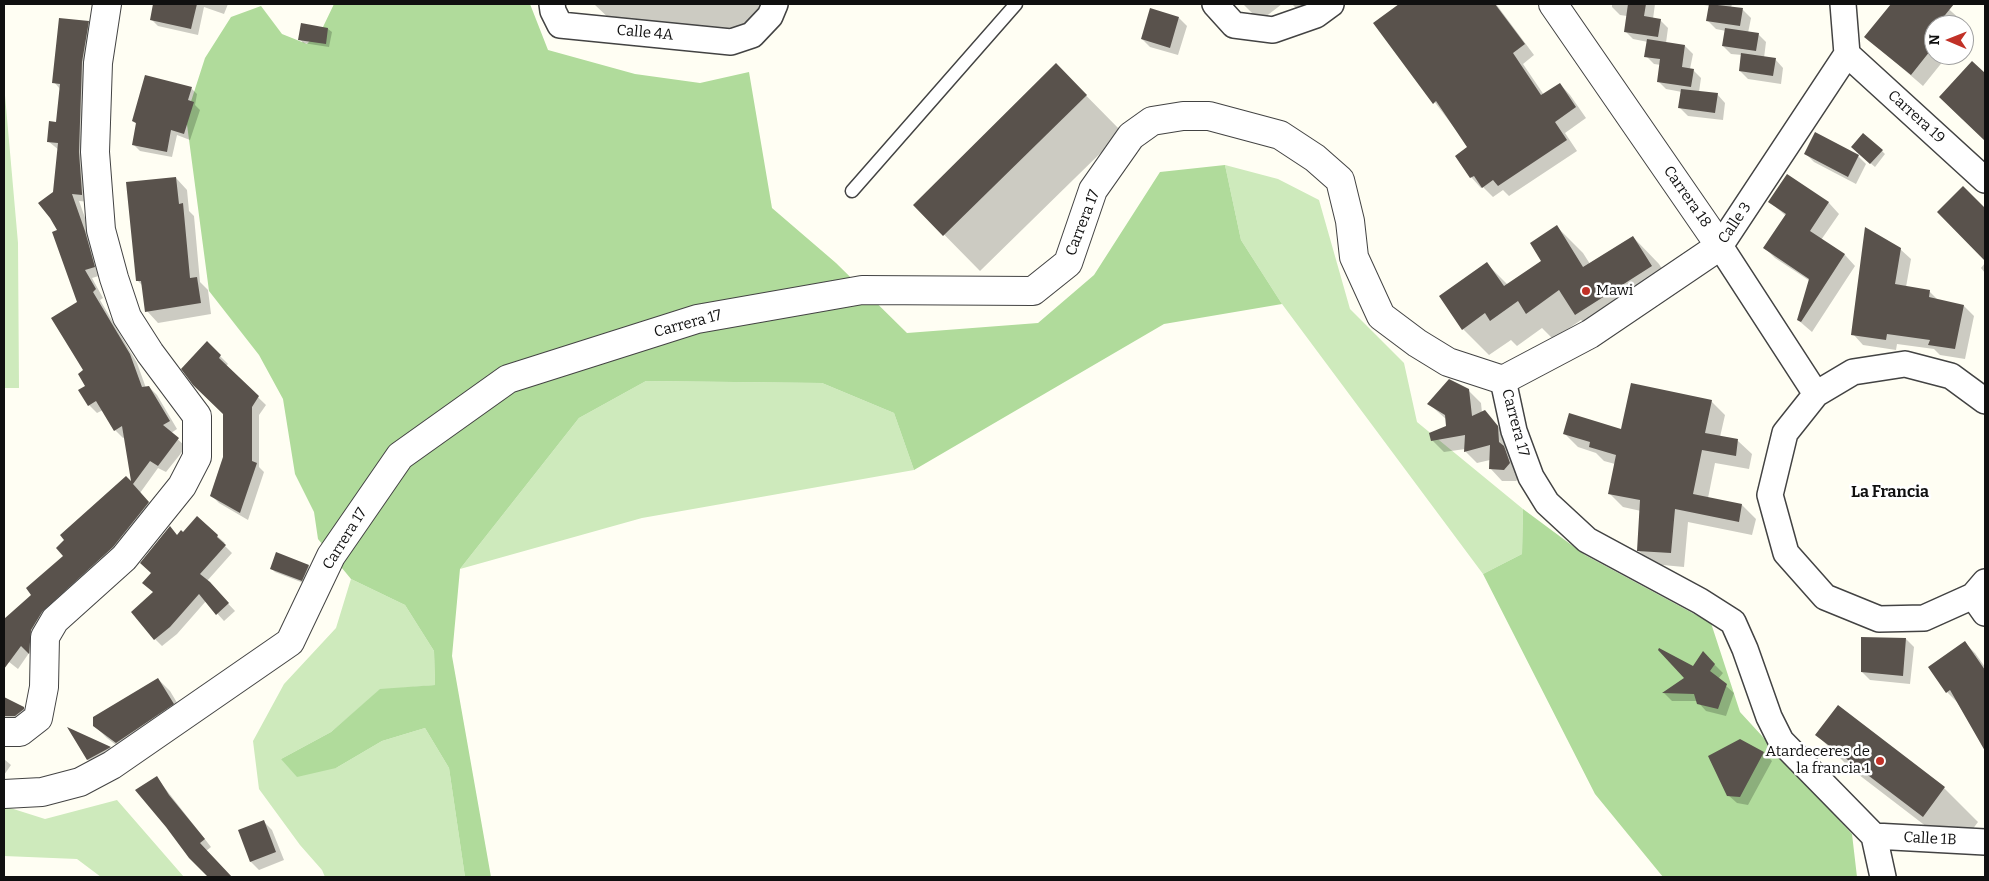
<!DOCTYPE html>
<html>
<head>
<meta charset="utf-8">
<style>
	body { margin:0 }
	#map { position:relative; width:1989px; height:881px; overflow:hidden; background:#fffef3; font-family:Bitter,serif }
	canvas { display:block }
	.frame { position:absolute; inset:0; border:5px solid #101010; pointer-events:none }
	.north { position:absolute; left:1924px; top:15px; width:50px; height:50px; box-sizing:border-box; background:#fff; border:1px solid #9f9f9f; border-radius:50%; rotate:271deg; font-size:14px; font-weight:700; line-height:20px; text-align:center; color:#101010 }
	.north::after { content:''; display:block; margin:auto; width:18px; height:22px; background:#c13127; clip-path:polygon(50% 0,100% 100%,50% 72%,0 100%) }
</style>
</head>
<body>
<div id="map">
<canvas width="1989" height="881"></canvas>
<div class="frame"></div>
<div class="north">N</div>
</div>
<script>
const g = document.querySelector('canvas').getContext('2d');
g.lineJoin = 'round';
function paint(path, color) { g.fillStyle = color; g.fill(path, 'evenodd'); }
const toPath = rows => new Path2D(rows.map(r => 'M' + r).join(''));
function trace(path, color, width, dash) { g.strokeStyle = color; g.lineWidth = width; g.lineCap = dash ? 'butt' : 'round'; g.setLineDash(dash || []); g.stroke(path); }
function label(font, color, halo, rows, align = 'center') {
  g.font = font + ' Bitter,serif'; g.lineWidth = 5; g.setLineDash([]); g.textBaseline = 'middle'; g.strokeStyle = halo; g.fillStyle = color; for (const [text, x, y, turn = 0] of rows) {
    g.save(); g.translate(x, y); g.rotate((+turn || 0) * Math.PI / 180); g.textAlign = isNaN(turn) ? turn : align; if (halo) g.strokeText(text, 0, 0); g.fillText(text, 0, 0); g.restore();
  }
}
paint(toPath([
	[4,84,18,243,19,388,4,388],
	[1225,165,1278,179,1319,200,1350,309,1404,363,1417,422,1523,509,1522,554,1483,574,1282,304,1241,240],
	[646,381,822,383,894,413,914,470,642,518,460,569,579,418],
	[351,579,405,605,434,651,435,685,380,690,331,732,281,759,336,768,382,741,425,728,449,768,465,877,325,877,322,870,300,845,259,789,253,741,284,684,336,628],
	[117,800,184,877,101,877,77,859,4,856,4,806,45,819]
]), '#ceeabc');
paint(toPath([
	[334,4,530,4,548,50,635,74,700,83,749,72,772,208,836,263,907,333,1038,323,1094,275,1160,172,1225,165,1241,240,1282,304,1164,324,914,470,894,413,822,383,646,381,579,418,460,569,452,656,491,877,465,877,449,768,425,728,382,741,336,768,297,777,281,759,331,732,380,689,435,685,434,651,405,605,351,579,318,539,314,512,295,474,283,399,259,355,209,291,186,117,205,58,231,17,261,6,282,34,307,44,323,27],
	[1523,509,1585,555,1711,623,1740,712,1852,834,1857,877,1663,877,1595,794,1483,574,1522,554]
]), '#b0db9b');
paint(toPath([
	[155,4,228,4,224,14,204,7,198,35,158,26,151,19],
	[594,4,759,4,756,37,615,24],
	[1243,4,1282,4,1260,21],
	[1292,4,1321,4,1302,14],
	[1401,4,1496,4,1534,55,1523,64,1544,95,1560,84,1570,95,1586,118,1565,133,1577,151,1509,196,1503,190,1493,197,1483,187,1481,188,1471,177,1469,147,1375,24],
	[1612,4,1655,4,1653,19,1660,20,1668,28,1666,43,1685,46,1693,54,1690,69,1693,70,1701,78,1699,92,1717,94,1725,103,1723,120,1688,116,1680,108,1682,92,1666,89,1658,81,1661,65,1654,64,1646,56,1648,42,1633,39,1625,31,1627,16,1620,15,1612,7],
	[1698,4,1732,4,1731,8,1743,10,1751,18,1748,33,1758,34,1766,42,1764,58,1775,59,1783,68,1781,84,1748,79,1740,71,1742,55,1731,54,1723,46,1726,31,1716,29,1708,21,1710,6],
	[1893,4,1943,4,1962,21,1958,25,1934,25,1934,55,1948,55,1923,86,1866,37],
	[1179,18,1187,26,1178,55,1150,47,1142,39],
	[88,22,96,30,90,202,79,201,93,240,102,275,92,278,103,298,100,300,137,363,146,388,149,387,157,395,177,429,171,433,186,447,166,472,158,468,140,493,156,511,37,660,29,653,18,669,4,658,4,628,5,626,4,621,33,595,65,556,132,484,125,437,123,438,115,430,103,410,97,413,89,405,78,303,58,230,54,192,59,150,49,142,57,123,60,89,54,82],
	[328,29,332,32,329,47,303,43,300,39],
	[1972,62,1985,75,1985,140,1952,109],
	[1056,65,1122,132,980,271,915,205],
	[191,88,197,94,195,105,200,110,190,140,177,135,172,157,140,151,134,145,137,125,134,121],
	[1856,151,1882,151,1885,154,1875,167],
	[1806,154,1858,156,1866,164,1856,184,1814,162],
	[1788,175,1829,203,1839,214,1821,240,1845,255,1855,266,1812,332,1798,320,1810,281,1775,258,1765,248,1786,216,1770,202],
	[176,178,187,190,189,211,194,216,200,282,208,290,211,314,158,323,147,311,143,286,137,280],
	[1557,227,1583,253,1590,264,1633,237,1659,264,1677,293,1602,340,1581,320,1553,339,1542,328,1517,346,1511,340,1489,355,1463,329,1487,264,1508,285,1543,262],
	[1900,249,1911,259,1906,287,1929,291,1939,301,1964,306,1974,316,1965,359,1940,355,1934,349,1897,344,1896,350,1863,345,1853,334],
	[1985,263,1985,273,1981,268],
	[207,343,228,364,226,366,266,405,259,415,259,467,264,472,248,520,219,503,211,495,225,458,225,413],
	[1468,390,1481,403,1482,413,1484,412,1510,439,1522,475,1516,481,1502,481,1490,468,1490,460,1477,463,1465,451,1465,449,1444,452,1432,440,1447,427,1446,419,1429,404],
	[1711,401,1725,415,1720,437,1738,441,1752,454,1749,469,1715,463,1708,498,1742,505,1756,519,1752,535,1688,522,1684,567,1652,564,1638,550,1641,511,1623,507,1609,493,1615,464,1604,461,1596,453,1578,447,1564,433,1622,430],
	[197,518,225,543,223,544,232,553,207,581,235,611,224,621,206,601,177,634,162,646,155,639,155,593,178,536,184,533],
	[277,554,309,566,312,570,306,584,275,572,271,568],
	[1906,639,1914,647,1910,684,1870,680,1862,672],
	[1965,643,1975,653,1985,667,1985,743,1978,736,1957,702,1947,692],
	[1711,661,1723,673,1718,679,1734,693,1726,716,1706,711,1697,701,1672,701,1664,693,1686,679,1693,667],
	[158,679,170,691,185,716,129,755,107,738,94,725],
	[4,699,24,708,31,716,4,723],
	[1838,707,1944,788,1978,822,1957,850,1850,768,1817,735],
	[70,729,110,748,122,760,100,772,88,760],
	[1740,740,1764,753,1772,761,1748,805,1737,803,1728,795],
	[4,759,11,765,4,775],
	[157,778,211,847,206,851,231,877,209,877,190,857,167,826],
	[264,822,272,830,284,860,259,870,251,862,239,831]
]), '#0003');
paint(toPath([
	[153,4,197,4,191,29,150,20],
	[1399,4,1495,4,1525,44,1513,53,1541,95,1560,83,1576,107,1555,122,1567,140,1498,186,1493,180,1482,188,1474,176,1470,178,1455,156,1467,147,1436,101,1433,104,1373,23],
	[1628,4,1646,4,1644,16,1661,19,1658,37,1624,32],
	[1709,4,1743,8,1740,26,1706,21],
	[1891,4,1954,4,1937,25,1934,25,1934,46,1911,75,1864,37],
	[1150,8,1179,17,1170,48,1141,39],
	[59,18,89,21,82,62,79,152,82,193,82,195,72,194,85,231,95,267,85,270,96,289,93,292,130,354,142,387,149,386,170,421,163,425,179,438,158,466,150,461,133,484,149,502,113,547,42,612,31,630,29,654,21,646,4,669,4,619,31,595,26,588,63,556,56,548,64,540,60,535,126,476,131,481,122,426,114,431,96,401,88,406,78,390,85,386,78,374,83,370,51,318,77,302,52,232,57,230,50,218,38,203,53,192,58,143,47,142,49,121,56,122,60,84,52,83],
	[301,23,328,28,326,44,298,40],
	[1725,28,1759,33,1756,51,1722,46],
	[1647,39,1685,45,1682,67,1694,69,1691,87,1657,82,1660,59,1644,57],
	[1741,53,1776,58,1773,76,1739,71],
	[1972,61,1985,73,1985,141,1939,97],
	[1056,63,1087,95,943,236,913,205],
	[145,75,192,87,188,100,194,102,184,134,171,130,167,152,132,145,136,123,132,121],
	[1681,89,1718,93,1715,113,1678,108],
	[1815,132,1859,155,1848,177,1804,154],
	[1863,133,1883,150,1870,164,1851,147],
	[1787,174,1829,202,1810,231,1845,254,1801,322,1797,320,1809,279,1763,248,1786,214,1768,202],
	[176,177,179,204,183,203,190,278,197,277,201,303,145,312,141,281,136,281,126,182],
	[1963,186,1985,208,1985,261,1937,212],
	[1557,225,1583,267,1633,236,1652,266,1575,315,1559,290,1526,314,1518,301,1490,321,1485,313,1462,330,1439,296,1487,262,1504,286,1541,261,1530,243],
	[1865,227,1901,248,1895,284,1930,290,1929,297,1964,305,1955,349,1928,345,1930,340,1887,334,1886,340,1851,335],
	[207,341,221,355,219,358,259,396,252,407,252,461,257,463,240,513,210,496,223,457,223,414,193,385,181,369],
	[1449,379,1469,389,1472,416,1485,410,1498,426,1499,442,1504,446,1510,463,1504,470,1489,469,1490,445,1464,452,1465,435,1431,441,1429,433,1446,426,1445,415,1427,404],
	[1631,383,1712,400,1705,433,1738,439,1736,456,1702,450,1693,494,1742,504,1739,522,1675,509,1671,553,1637,551,1640,500,1608,494,1616,455,1589,447,1590,442,1563,434,1569,413,1621,429],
	[197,516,218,535,217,537,226,545,200,574,210,582,229,603,216,615,199,594,170,627,154,640,131,612,153,592,142,583,151,573,140,563,170,526,177,535,181,530,183,532],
	[276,552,309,565,302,581,270,569],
	[1861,637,1906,638,1903,676,1861,672],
	[1965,641,1985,670,1985,751,1950,690,1946,693,1928,667],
	[1659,648,1693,666,1703,651,1715,664,1710,671,1727,684,1718,709,1697,704,1694,694,1662,693,1684,678,1658,650],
	[158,678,174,704,116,743,93,726,93,717],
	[4,697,24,707,24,709,15,716,4,716],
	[1838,705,1945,787,1923,817,1815,735],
	[67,727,111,747,87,760],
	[1740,739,1764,752,1740,797,1727,796,1708,756],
	[157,776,169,795,205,839,200,843,232,877,208,877,189,858,166,827,135,790],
	[264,820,276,852,250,862,238,830]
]), '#59524c');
const service = toPath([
	[852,191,1016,4]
]);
const minor = toPath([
	[552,4,553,11,560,25,731,42,752,35,770,16,775,4],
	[1215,4,1234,25,1273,30,1316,15,1331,4],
	[1847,54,1985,180],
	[1503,380,1514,431,1531,477,1547,503,1587,540,1700,601,1733,622,1745,649,1769,717,1781,741,1874,836,1883,877],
	[1816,394,1720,246,1847,54,1843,4],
	[1985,401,1951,376,1905,364,1853,372,1816,394,1785,433,1770,495,1786,553,1825,597,1879,619,1924,618,1973,596,1985,582],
	[1973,596,1985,613],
	[1874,836,1985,842]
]);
const tertiary = toPath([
	[4,732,20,732,38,718,44,687,45,637,55,620,124,558,182,486,197,457,197,416,150,353,127,317,114,278,101,230,95,152,98,63,107,4],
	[4,794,42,792,80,782,112,765,290,642,331,556,400,456,508,379,697,319,862,290,1033,291,1068,263,1093,190,1131,136,1152,121,1183,116,1209,116,1280,135,1315,158,1340,180,1350,221,1354,257,1381,316,1417,343,1448,362,1503,380,1590,334,1720,246,1553,4]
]);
trace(service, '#434343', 15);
trace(minor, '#434343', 28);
trace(tertiary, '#434343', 30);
trace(service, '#fff', 12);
trace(minor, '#fff', 25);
trace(tertiary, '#fff', 28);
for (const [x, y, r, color] of [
	[1586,291,5,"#c13127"],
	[1880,761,5,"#c13127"]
]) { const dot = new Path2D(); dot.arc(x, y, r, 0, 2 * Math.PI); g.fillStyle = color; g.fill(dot); trace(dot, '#fff', 2); }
label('15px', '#101010', '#fff', [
	["Calle 4A",645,33,5],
	["Carrera 19",1916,117,42],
	["Carrera 18",1687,197,55],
	["Carrera 17",1083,223,-69],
	["Calle 3",1735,223,-56],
	["Carrera 17",688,324,-15],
	["Carrera 17",1515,423,75],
	["Carrera 17",345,539,-58],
	["Calle 1B",1930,839,3]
]);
label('15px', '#101010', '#fff', [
	["Mawi",1596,291],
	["Atardeceres de",1870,752,"right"],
	["la francia 1",1870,769,"right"]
], 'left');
label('bold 16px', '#101010', '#fff', [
	["La Francia",1890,493]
]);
</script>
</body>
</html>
